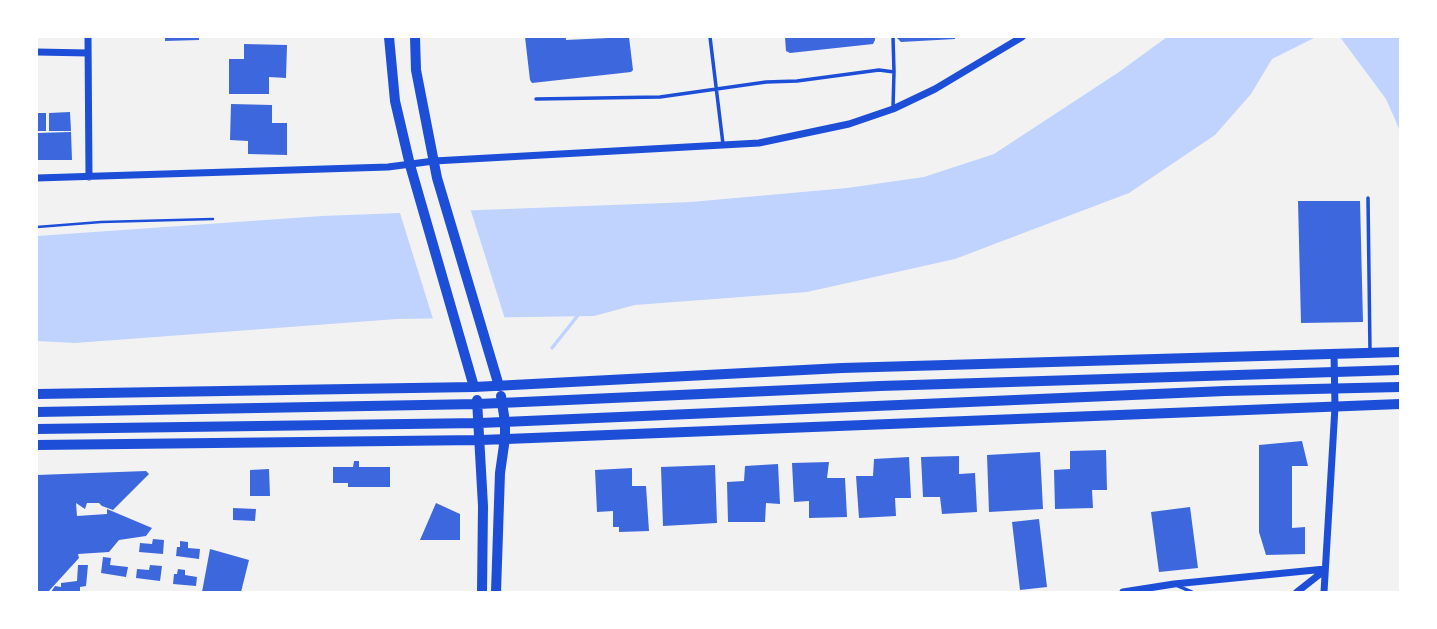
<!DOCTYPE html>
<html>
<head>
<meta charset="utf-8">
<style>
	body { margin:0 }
	#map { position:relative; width:1437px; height:629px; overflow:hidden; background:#f2f2f2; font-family:"IBM Plex Sans",sans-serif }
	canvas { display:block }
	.frame { position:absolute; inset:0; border:38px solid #fff; pointer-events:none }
</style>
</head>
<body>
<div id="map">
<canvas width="1437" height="629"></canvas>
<div class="frame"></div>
</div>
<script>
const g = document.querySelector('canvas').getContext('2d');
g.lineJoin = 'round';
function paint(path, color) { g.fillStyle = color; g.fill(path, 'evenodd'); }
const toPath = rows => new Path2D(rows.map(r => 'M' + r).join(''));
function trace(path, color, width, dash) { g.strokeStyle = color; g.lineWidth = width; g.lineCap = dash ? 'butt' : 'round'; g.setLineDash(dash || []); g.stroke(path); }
paint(toPath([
	[1167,37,1316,37,1272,59,1251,94,1215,135,1129,193,955,259,807,292,635,305,594,316,397,319,75,343,37,341,37,236,322,216,691,202,847,188,924,177,994,154,1119,72],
	[1340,37,1400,37,1400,131,1386,99]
]), '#bfd3fe');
paint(toPath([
	[470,208,506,322,434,322,399,210]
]), '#f2f2f2');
trace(toPath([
	[552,348,579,314]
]), '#bfd3fe', 3.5);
paint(toPath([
	[165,37,199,37,199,40,165,41],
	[525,37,566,37,566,40,629,37,633,70,631,72,532,83,530,80],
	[785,37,875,37,875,40,873,44,790,53,786,51],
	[896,37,955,37,955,39,901,42],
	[244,44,287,45,286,78,269,77,269,94,229,94,229,59,244,59],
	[231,104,272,105,272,123,287,123,287,155,248,154,248,141,230,140],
	[70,112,71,131,49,131,49,113],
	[37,113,46,113,46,131,37,131],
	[71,132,72,160,37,160,37,133],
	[1298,201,1360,201,1363,322,1301,323],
	[1302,441,1308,466,1292,466,1292,528,1305,527,1305,554,1266,555,1259,532,1259,445],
	[1106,450,1107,490,1092,490,1093,508,1055,509,1054,470,1070,469,1070,451],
	[1040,452,1043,509,989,512,987,455],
	[959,456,959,474,975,473,977,512,942,514,940,497,923,497,921,457],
	[909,457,911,498,895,498,896,516,859,518,856,476,873,476,874,459],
	[354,461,359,461,359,467,390,467,390,487,348,487,348,483,333,483,333,467,353,467],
	[829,462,827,478,845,478,847,517,809,518,809,501,794,502,792,463],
	[778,464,780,504,766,503,765,522,728,522,727,482,744,481,745,466],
	[715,465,717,523,663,526,661,467],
	[632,468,632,486,646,486,649,531,619,532,619,527,613,527,613,511,597,512,595,470],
	[269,469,270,496,250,496,250,470],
	[146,471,149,474,113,510,102,506,99,503,87,503,85,509,76,503,77,516,107,514,107,509,152,528,146,536,119,540,109,552,78,554,79,558,48,592,37,592,37,475],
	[436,503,460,514,460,540,420,540],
	[1190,507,1198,568,1159,572,1151,512],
	[233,508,256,509,255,521,233,520],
	[1039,519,1047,587,1020,590,1012,522],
	[153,539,164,540,163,554,139,552,140,543,152,544],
	[180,541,188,542,188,548,200,549,199,559,176,556,177,547,180,547],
	[210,549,249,560,241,592,202,592],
	[103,557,111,558,110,565,128,567,126,577,101,573],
	[78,565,88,565,86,586,80,587,80,592,51,592,55,586,61,587,61,583,77,581],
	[150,565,162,566,160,581,136,578,137,569,149,570],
	[178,569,185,570,185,575,197,577,196,586,173,584,174,574,177,574]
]), '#3d67dc');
trace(toPath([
	[37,227,101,222,213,219]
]), '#1d4ed8', 2.5);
trace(toPath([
	[710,37,723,144],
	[893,37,894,72],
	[536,99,660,97,766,82,797,81,879,70,894,72,893,108],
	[1368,198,1370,351],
	[1178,586,1192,592]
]), '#1d4ed8', 3.5);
trace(toPath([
	[88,37,89,177],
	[37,52,88,53],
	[37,178,388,167,434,161,759,143,849,124,893,109,935,89,1022,37],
	[1123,592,1174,584,1325,569],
	[1297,592,1325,570],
	[1324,592,1335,407,1334,353]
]), '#1d4ed8', 7);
trace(toPath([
	[389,37,395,101,410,165,474,387],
	[415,37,416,70,437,178,499,386]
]), '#1d4ed8', 10);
trace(toPath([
	[37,394,474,387,842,368,1400,352],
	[477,400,483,506,482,592],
	[37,412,478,404,880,386,1400,370],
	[37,429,480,423,1225,391,1400,387],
	[37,445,481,440,1400,404],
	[496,592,500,473,505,438,505,422,501,396]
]), '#1d4ed8', 10);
</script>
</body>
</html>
